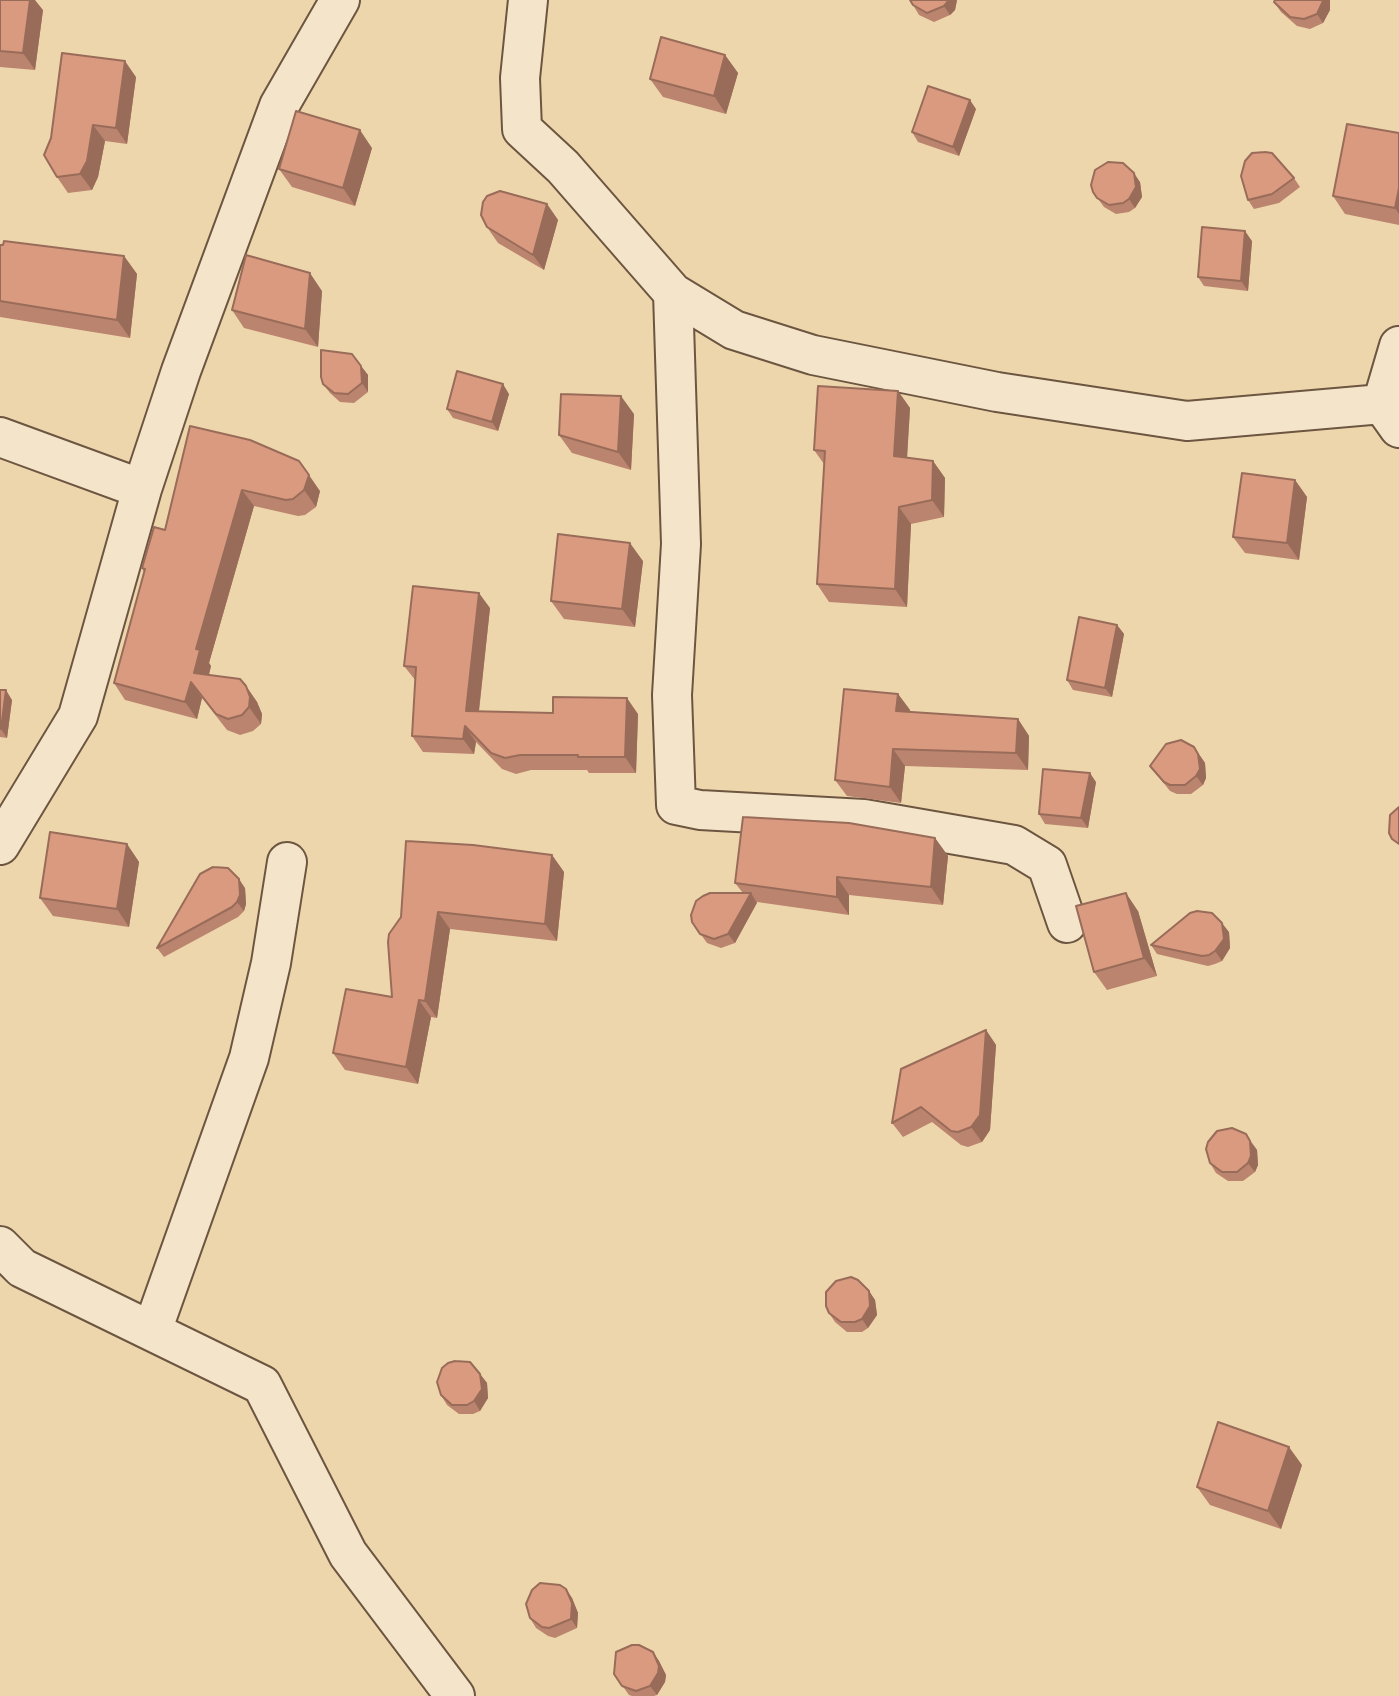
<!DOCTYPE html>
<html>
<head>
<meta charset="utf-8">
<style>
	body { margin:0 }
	canvas { display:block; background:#eed6ac }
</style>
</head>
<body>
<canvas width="1399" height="1696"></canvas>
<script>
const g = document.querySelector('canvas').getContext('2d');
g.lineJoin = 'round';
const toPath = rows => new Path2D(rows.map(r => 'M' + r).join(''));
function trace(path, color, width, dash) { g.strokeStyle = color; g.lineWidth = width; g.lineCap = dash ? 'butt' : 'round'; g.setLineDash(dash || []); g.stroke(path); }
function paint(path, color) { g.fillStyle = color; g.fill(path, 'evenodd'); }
const minor = toPath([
	[528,0,520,78,522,129,563,167,673,293,734,330,813,355,997,392,1187,421,1382,404,1399,428],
	[673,293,681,544,672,695,676,805,700,810,864,819,1014,845,1047,865,1067,923],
	[1382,404,1399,346],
	[0,437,142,489],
	[0,845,78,716,142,489,181,371,279,106,340,0],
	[0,1246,22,1268,262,1385,348,1554,455,1696],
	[152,1331,249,1058,271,963,287,862]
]);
trace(minor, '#6c5641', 42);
trace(minor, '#f4e4c9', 38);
paint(toPath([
	[0,0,43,10,35,70,0,67],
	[957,0,955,10,950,15,934,22,919,15,913,5],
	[1330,0,1330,10,1323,23,1310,29,1297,26,1281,12,1274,2],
	[725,55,738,73,726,114,663,97,650,79],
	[136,77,127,144,105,141,98,177,92,190,68,193,57,177,44,155],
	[976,109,959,156,918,142,912,132],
	[1399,133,1399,225,1345,214,1333,196],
	[372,148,355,206,292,187,279,169],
	[1294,178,1300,187,1279,203,1254,209,1248,200],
	[1140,182,1142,197,1135,208,1129,212,1116,214,1104,207,1093,192],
	[547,204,558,220,544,270,498,243,487,227],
	[1252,241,1248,291,1204,286,1198,277],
	[0,245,124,256,137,274,130,338,0,317],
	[322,291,318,347,244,328,232,310],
	[361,366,368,375,368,392,354,403,340,402,330,393,323,384],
	[898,391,910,408,907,458,933,461,945,478,944,517,911,524,907,607,829,602,817,584,824,464,814,450],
	[509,394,498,431,453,418,447,409],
	[634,414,631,470,572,453,559,435],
	[190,426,320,491,316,507,305,515,298,516,254,506,209,663,211,666,209,675,246,686,257,702,262,714,261,724,253,731,240,735,227,730,202,698,197,719,125,700,114,683,144,572,142,568,165,530],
	[1295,480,1307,497,1299,560,1245,553,1233,537],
	[643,561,635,627,564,619,551,601],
	[490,608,479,712,638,714,636,773,589,773,587,770,531,770,516,774,502,769,476,742,474,754,423,752,412,736,416,681,404,666],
	[1117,625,1124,634,1112,697,1073,690,1067,680],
	[0,690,12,700,7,738,0,737],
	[898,694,910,710,910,712,1018,719,1029,736,1028,770,905,766,901,803,847,796,835,780],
	[1194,747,1205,763,1206,778,1203,785,1191,794,1177,794,1170,791,1150,766],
	[1096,782,1088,828,1045,824,1039,814],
	[935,838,948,856,943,905,849,895,849,915,757,902,735,943,721,948,707,943,692,922,743,893,735,883],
	[127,844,139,862,129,927,53,916,40,898],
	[552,855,564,872,557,941,450,929,437,1018,431,1017,418,1084,345,1070,333,1053,392,997,389,934],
	[245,888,246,904,244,911,238,917,164,957,157,948],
	[1138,911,1157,976,1107,990,1094,972],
	[1229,932,1230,948,1222,961,1215,964,1208,966,1157,954,1151,945],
	[986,1030,996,1045,990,1130,982,1142,968,1147,961,1145,932,1122,903,1137,892,1123],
	[1246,1134,1257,1150,1258,1165,1255,1172,1243,1181,1228,1181,1216,1173,1210,1163],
	[869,1291,875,1300,877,1315,868,1328,862,1332,847,1332,835,1322,829,1313],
	[480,1374,487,1383,488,1398,480,1411,473,1414,459,1414,447,1405,441,1395],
	[1302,1465,1281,1529,1210,1505,1197,1487],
	[566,1589,572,1598,578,1613,577,1628,555,1638,548,1636,536,1628,530,1618],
	[653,1652,659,1661,666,1675,665,1682,657,1695,654,1696,632,1696,629,1695,614,1674]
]), '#bb846e');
paint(toPath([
	[30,0,35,0,43,10,35,70,23,53],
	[949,0,957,0,955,10,950,15,944,6],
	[1323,0,1330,0,1330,10,1323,23,1317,14],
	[725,55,738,73,726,114,714,96],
	[125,61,136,77,127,144,116,128],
	[970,100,976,109,959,156,953,147],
	[93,125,105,141,98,177,92,190,80,174],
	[360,130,372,148,355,206,343,188],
	[1134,173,1140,182,1142,197,1135,208,1129,199],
	[1399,188,1399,214,1395,208],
	[547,204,558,220,544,270,533,255],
	[1245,231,1252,241,1248,291,1241,281],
	[124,256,137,274,130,338,117,320],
	[310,273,322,291,318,347,305,329],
	[361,366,368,375,368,392,362,383],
	[503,384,509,394,498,431,492,422],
	[898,391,910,408,906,474,894,456],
	[621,396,634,414,631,470,618,452],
	[933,461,945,478,944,517,932,500],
	[309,475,320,491,316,507,304,490],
	[1295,480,1307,497,1299,560,1287,543],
	[242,490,254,506,209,663,211,666,205,689,194,673,196,649],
	[899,507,911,524,907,607,895,589],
	[630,543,643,561,635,627,622,609],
	[479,593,490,608,477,727,466,711],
	[1117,625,1124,634,1112,697,1105,688],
	[191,682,202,698,197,719,185,702],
	[246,686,257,702,262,714,261,724,249,707],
	[6,690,12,700,7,738,1,729],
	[898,694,910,710,908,728,896,711],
	[627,698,638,714,636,773,625,757],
	[1018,719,1029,736,1028,770,1016,753],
	[465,726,476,742,474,754,463,739],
	[1194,747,1205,763,1206,778,1203,785,1196,776],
	[893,749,905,766,901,803,890,787],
	[1090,773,1096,782,1088,828,1081,818],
	[935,838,948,856,943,905,931,887],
	[127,844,139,862,129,927,117,909],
	[552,855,564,872,557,941,545,924],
	[837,877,849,895,849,915,837,897],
	[239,879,245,888,246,904,244,911,237,902],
	[751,893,757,903,735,943,728,934],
	[1126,893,1138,911,1157,976,1144,958],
	[438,912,450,929,437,1018,425,1001],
	[1222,923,1229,932,1230,948,1222,961,1215,951],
	[419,1000,431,1017,418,1084,406,1067],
	[986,1030,996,1045,990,1130,982,1142,971,1127],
	[1250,1141,1257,1150,1258,1165,1255,1172,1248,1163],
	[869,1291,875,1300,877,1315,868,1328,862,1319],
	[480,1374,487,1383,488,1398,480,1411,474,1401],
	[1289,1447,1302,1465,1281,1529,1268,1511],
	[566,1589,572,1598,578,1613,577,1628,571,1619],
	[653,1652,659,1661,666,1675,665,1682,657,1695,650,1686]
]), '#996c5a');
const building = toPath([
	[0,0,30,0,23,53,0,51,0,0],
	[910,0,949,0,944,6,927,13,913,5,910,0],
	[1275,0,1323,0,1323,1,1317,14,1304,19,1290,17,1274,2,1275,0],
	[661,37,725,55,714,96,650,79,661,37],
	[62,53,125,61,116,128,93,125,87,161,80,174,57,177,44,155,51,138,62,53],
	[928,86,970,100,953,147,912,132,928,86],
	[296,111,360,130,343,188,279,169,296,111],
	[1347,124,1399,133,1399,188,1395,208,1333,196,1347,124],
	[1265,152,1272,153,1294,178,1272,194,1248,200,1241,176,1245,161,1252,153,1265,152],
	[1108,162,1123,163,1134,173,1136,187,1129,199,1123,203,1109,205,1097,198,1093,192,1091,185,1095,170,1108,162],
	[500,191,547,204,533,255,487,227,481,215,483,202,487,196,500,191],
	[1202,227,1245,231,1241,281,1198,277,1202,227],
	[4,241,124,256,117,320,0,301,0,245,3,245,4,241],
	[246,255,310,273,305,329,232,310,246,255],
	[321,350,352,354,361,366,362,383,348,394,334,393,323,384,321,377,321,350],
	[457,371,503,384,492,422,447,409,457,371],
	[818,386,898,391,894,456,933,461,932,500,899,507,895,589,817,584,825,451,814,450,818,386],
	[561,394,621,396,618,452,559,435,561,394],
	[190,426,250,440,299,461,309,475,304,490,293,499,286,500,242,490,196,649,200,650,194,673,240,679,246,686,250,697,249,707,242,715,228,719,216,714,191,682,185,702,114,683,145,569,142,568,154,527,165,530,190,426],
	[1242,473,1295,480,1287,543,1233,537,1242,473],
	[558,534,630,543,622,609,551,601,558,534],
	[413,586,479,593,466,711,553,713,553,697,627,698,625,757,578,757,578,755,520,755,505,758,491,753,465,726,463,739,412,736,416,667,404,666,413,586],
	[1079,617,1117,625,1105,688,1067,680,1079,617],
	[844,689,898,694,896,711,1018,719,1016,753,893,749,890,787,835,780,844,689],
	[0,690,6,690,1,729,0,728,0,690],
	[1181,740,1194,747,1198,754,1200,769,1196,776,1185,785,1170,785,1164,782,1150,766,1166,744,1181,740],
	[1043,769,1090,773,1081,818,1039,814,1043,769],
	[1399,807,1399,844,1392,839,1389,833,1390,815,1399,807],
	[743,817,849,823,935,838,931,887,837,877,837,897,735,883,743,817],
	[50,832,127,844,117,909,40,898,50,832],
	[406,841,473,845,552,855,545,924,438,912,425,1001,419,1000,406,1067,333,1053,346,989,392,997,388,942,389,934,401,917,406,841],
	[213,867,228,868,239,879,240,895,237,902,232,907,157,948,200,874,213,867],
	[710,893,751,893,728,934,714,939,700,934,692,922,691,915,696,901,703,896,710,893],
	[1126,893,1144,958,1094,972,1076,906,1126,893],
	[1197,911,1212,913,1222,923,1224,939,1215,951,1209,955,1202,956,1151,945,1190,913,1197,911],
	[986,1030,980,1115,971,1127,958,1132,951,1131,921,1107,892,1123,901,1069,986,1030],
	[1232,1128,1246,1134,1250,1141,1251,1156,1248,1163,1237,1172,1222,1172,1210,1163,1206,1149,1208,1142,1217,1131,1232,1128],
	[851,1277,858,1280,869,1291,870,1306,862,1319,855,1322,841,1322,829,1313,826,1306,826,1292,836,1281,851,1277],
	[455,1361,470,1362,480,1374,482,1389,474,1401,467,1405,452,1405,441,1395,437,1382,442,1368,448,1363,455,1361],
	[1218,1422,1289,1447,1268,1511,1197,1487,1218,1422],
	[540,1583,560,1585,566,1589,572,1603,571,1619,549,1628,542,1627,530,1618,526,1604,532,1590,540,1583],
	[632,1645,639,1645,653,1652,659,1666,658,1673,650,1686,636,1691,622,1686,614,1674,616,1652,632,1645]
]);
paint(building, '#da9a80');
trace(building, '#996c5a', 2);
</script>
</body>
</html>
